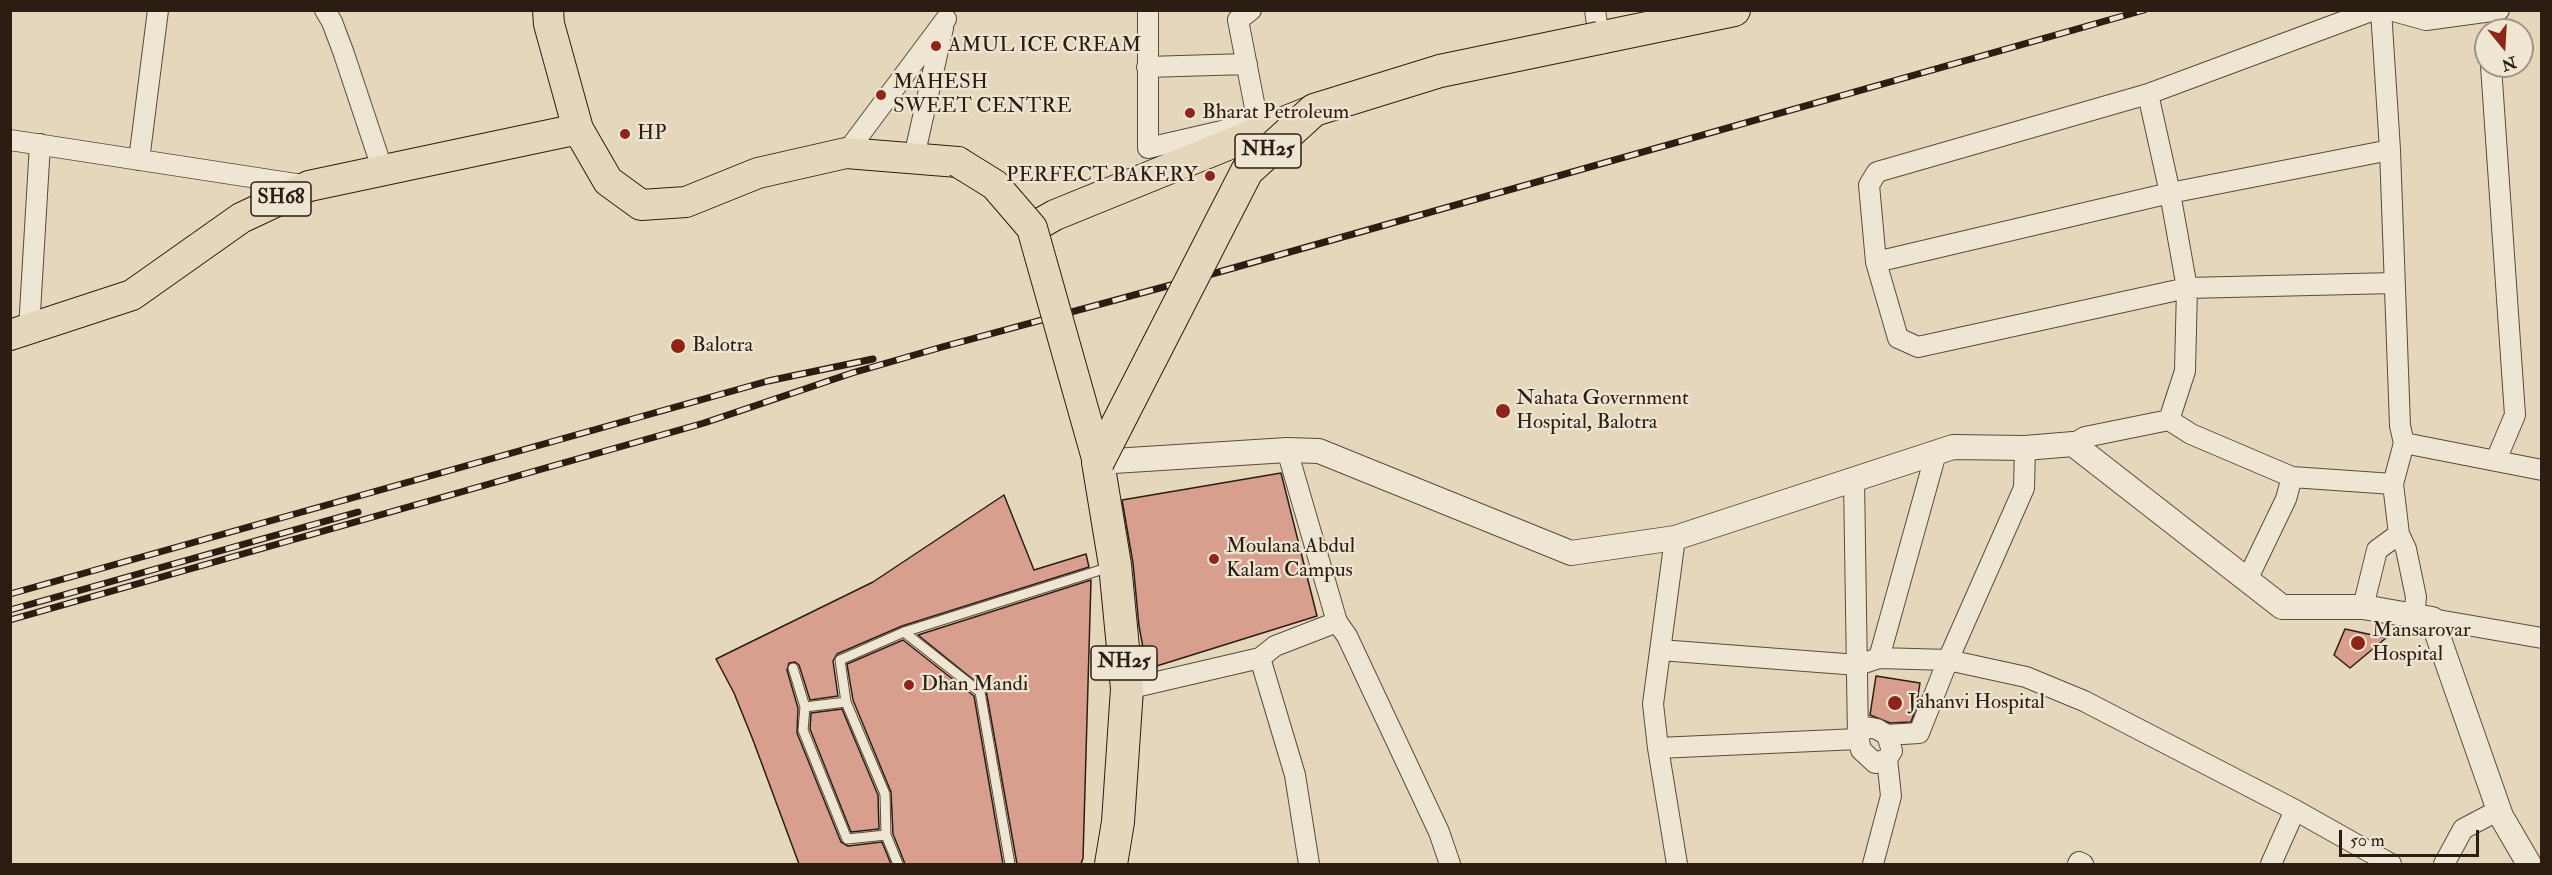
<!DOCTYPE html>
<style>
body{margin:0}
#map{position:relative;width:2552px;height:875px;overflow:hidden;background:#e5d7bc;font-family:"IM FELL Double Pica",serif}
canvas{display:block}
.frame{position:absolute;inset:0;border:12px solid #2c1d12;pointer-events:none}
.north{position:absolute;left:2474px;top:18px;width:60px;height:60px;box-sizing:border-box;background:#eee5d3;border:2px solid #a09586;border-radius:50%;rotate:162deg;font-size:16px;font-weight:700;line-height:24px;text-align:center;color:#2c1d12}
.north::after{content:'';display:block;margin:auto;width:21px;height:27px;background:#8f2418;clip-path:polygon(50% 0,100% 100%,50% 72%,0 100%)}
.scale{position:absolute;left:2339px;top:830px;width:140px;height:27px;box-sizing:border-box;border:3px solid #2c1d12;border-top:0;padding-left:8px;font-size:18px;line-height:21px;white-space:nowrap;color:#2c1d12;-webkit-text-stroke:4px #eee5d3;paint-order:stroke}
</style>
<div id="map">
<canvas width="2552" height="875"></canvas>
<div class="frame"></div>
<div class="north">N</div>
<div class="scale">50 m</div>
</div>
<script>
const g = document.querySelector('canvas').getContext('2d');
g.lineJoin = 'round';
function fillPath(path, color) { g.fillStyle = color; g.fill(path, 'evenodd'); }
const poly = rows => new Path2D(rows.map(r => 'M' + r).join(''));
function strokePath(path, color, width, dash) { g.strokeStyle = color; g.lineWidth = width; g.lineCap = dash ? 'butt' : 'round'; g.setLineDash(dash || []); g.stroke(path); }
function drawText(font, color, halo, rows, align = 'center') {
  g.font = font + ' "IM FELL Double Pica",serif'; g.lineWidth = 4.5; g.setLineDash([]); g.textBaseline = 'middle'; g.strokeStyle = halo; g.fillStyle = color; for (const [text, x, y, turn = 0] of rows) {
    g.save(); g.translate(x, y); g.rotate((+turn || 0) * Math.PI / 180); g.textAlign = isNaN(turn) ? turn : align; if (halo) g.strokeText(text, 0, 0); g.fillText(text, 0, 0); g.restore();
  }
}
const building = poly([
 [1281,473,1317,616,1147,669,1139,626,1133,563,1122,500,1281,473],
 [1004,495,1034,570,1086,554,1089,567,902,626,837,654,833,661,838,696,810,700,799,665,795,662,789,663,787,670,798,708,797,733,841,842,848,846,882,842,891,864,799,864,753,740,734,693,716,659,873,582,1004,495],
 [1091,580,1083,858,1081,864,1017,864,986,690,918,635,1091,580],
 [2345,629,2386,638,2350,668,2334,655,2345,629],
 [903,640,974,696,1003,864,905,864,893,834,891,792,853,700,847,664,903,640],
 [1876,676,1920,683,1916,708,1911,722,1890,723,1870,715,1876,676],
 [842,709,878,795,879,829,851,832,810,729,811,713,842,709]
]);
fillPath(building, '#d89f8f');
strokePath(building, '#2c1d12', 1.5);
const service = poly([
 [904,632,1110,567],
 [793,668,805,707],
 [846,702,805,707,803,730,847,839,886,835],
 [898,864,886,835,885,794,846,702,840,660,904,632,980,692,1010,864]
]);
const minor = poly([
 [325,10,332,22,343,51,383,171],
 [1148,10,1148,148,1222,131,1257,118,1238,20,1251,10],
 [1595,10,1599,38],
 [2374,10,2148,94,1877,172,1869,185,1876,262,1898,338,1918,347,2187,288,2394,283],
 [2381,10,2390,150,2400,426,2404,443,2393,484,2399,534,2406,549,2416,597,2414,616],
 [2390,10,2426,20,2499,10],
 [2491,66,2515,415,2496,460],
 [1147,67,1247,64],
 [2148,94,2170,193,2187,288,2185,371,2169,420],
 [10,140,309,186],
 [846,153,946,19],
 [914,157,943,28],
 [139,160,158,10],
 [1876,262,2170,193,2390,150],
 [29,329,40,144],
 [2404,443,2542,470],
 [2073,444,2085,437,2169,420,2191,434,2292,477,2393,484],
 [1287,450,1337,622,1347,636,1439,832,1450,864],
 [1675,538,1653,704,1658,748,1677,864],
 [2247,580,2286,499,2292,477],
 [2363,607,2377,550,2399,534],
 [2432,619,2542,638],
 [1660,650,1858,665,1879,658,1948,660,2026,677,2084,701,2295,810,2391,864],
 [1260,658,1295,775,1309,864],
 [1879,658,1936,453],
 [1127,689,1260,658,1275,646,1337,622],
 [1866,727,1877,729,1887,735,1892,751,1887,759,1875,763,1861,750,1858,737,1866,727],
 [1887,735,1919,733,1948,660,2024,488,2025,448],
 [1658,748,1858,739,1854,479],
 [1873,864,1891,796,1887,759],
 [2078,864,2079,862,2083,864],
 [2271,864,2295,810],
 [2444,864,2463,829,2499,810]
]);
const tertiary = poly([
 [1098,462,1287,450,1319,451,1571,553,1675,538,1953,447,2025,448,2073,444,2282,607,2363,607,2432,619,2501,816,2529,864]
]);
const primary = poly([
 [548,10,549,24,578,129,608,181,641,205,686,202,758,173,846,153,958,162],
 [1032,228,1055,215,1311,111],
 [10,335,132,295,241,218,309,186,578,129]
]);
const trunk = poly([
 [1599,38,1734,10],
 [1098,462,1115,565,1127,689,1118,822,1111,864]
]);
strokePath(service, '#5a4c3c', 11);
strokePath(minor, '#5a4c3c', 22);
strokePath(tertiary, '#5a4c3c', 26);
strokePath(primary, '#2c1d12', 32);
strokePath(trunk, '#2c1d12', 34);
strokePath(service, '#eee5d3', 9);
strokePath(minor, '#eee5d3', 20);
strokePath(tertiary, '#eee5d3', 24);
strokePath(primary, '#e5d7bc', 30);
strokePath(trunk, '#e5d7bc', 32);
const rail = poly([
 [10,594,768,381,873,359],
 [10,610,358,512],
 [10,620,704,423,852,373,942,347,1219,272,2144,10]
]);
strokePath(rail, '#2c1d12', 7);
strokePath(rail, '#eee5d3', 4.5, [14]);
const primaryBridge = poly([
 [958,162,995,185,1032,228,1098,462]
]);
const trunkBridge = poly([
 [1098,462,1247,171,1314,110,1440,71,1599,38]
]);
strokePath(primaryBridge, '#2c1d12', 32, []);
strokePath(trunkBridge, '#2c1d12', 34, []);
strokePath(primaryBridge, '#e5d7bc', 30);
strokePath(trunkBridge, '#e5d7bc', 32);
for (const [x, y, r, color] of [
 [936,46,6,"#8f2418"],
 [881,95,6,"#8f2418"],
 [1190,113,6,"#8f2418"],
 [625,134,6,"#8f2418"],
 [1210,176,6,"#8f2418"],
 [678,346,8,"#8f2418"],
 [1503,411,8,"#8f2418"],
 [1214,559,6,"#8f2418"],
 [2358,643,8,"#8f2418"],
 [909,685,6,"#8f2418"],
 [1895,703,8,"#8f2418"]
]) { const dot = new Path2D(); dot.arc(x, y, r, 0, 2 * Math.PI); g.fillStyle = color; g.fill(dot); strokePath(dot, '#eee5d3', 2); }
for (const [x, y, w] of [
 [1268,151,66],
 [281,199,60],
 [1124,663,66]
]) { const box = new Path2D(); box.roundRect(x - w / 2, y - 17, w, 34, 4.5); g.fillStyle = '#eee5d3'; g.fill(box); strokePath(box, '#2c1d12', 1.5); }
drawText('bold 20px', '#2c1d12', null, [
 ["NH25",1268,151],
 ["SH68",281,199],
 ["NH25",1124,663]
]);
drawText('21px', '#2c1d12', '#eee5d3', [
 ["AMUL ICE CREAM",948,46],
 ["MAHESH",893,83],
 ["SWEET CENTRE",893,107],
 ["Bharat Petroleum",1202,113],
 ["HP",637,134],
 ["PERFECT BAKERY",1198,176,"right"],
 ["Balotra",692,346],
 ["Nahata Government",1516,399],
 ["Hospital, Balotra",1516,423],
 ["Moulana Abdul",1226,547],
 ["Kalam Campus",1226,571],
 ["Mansarovar",2372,631],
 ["Hospital",2372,655],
 ["Dhan Mandi",921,685],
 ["Jahanvi Hospital",1908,703]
], 'left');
</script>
